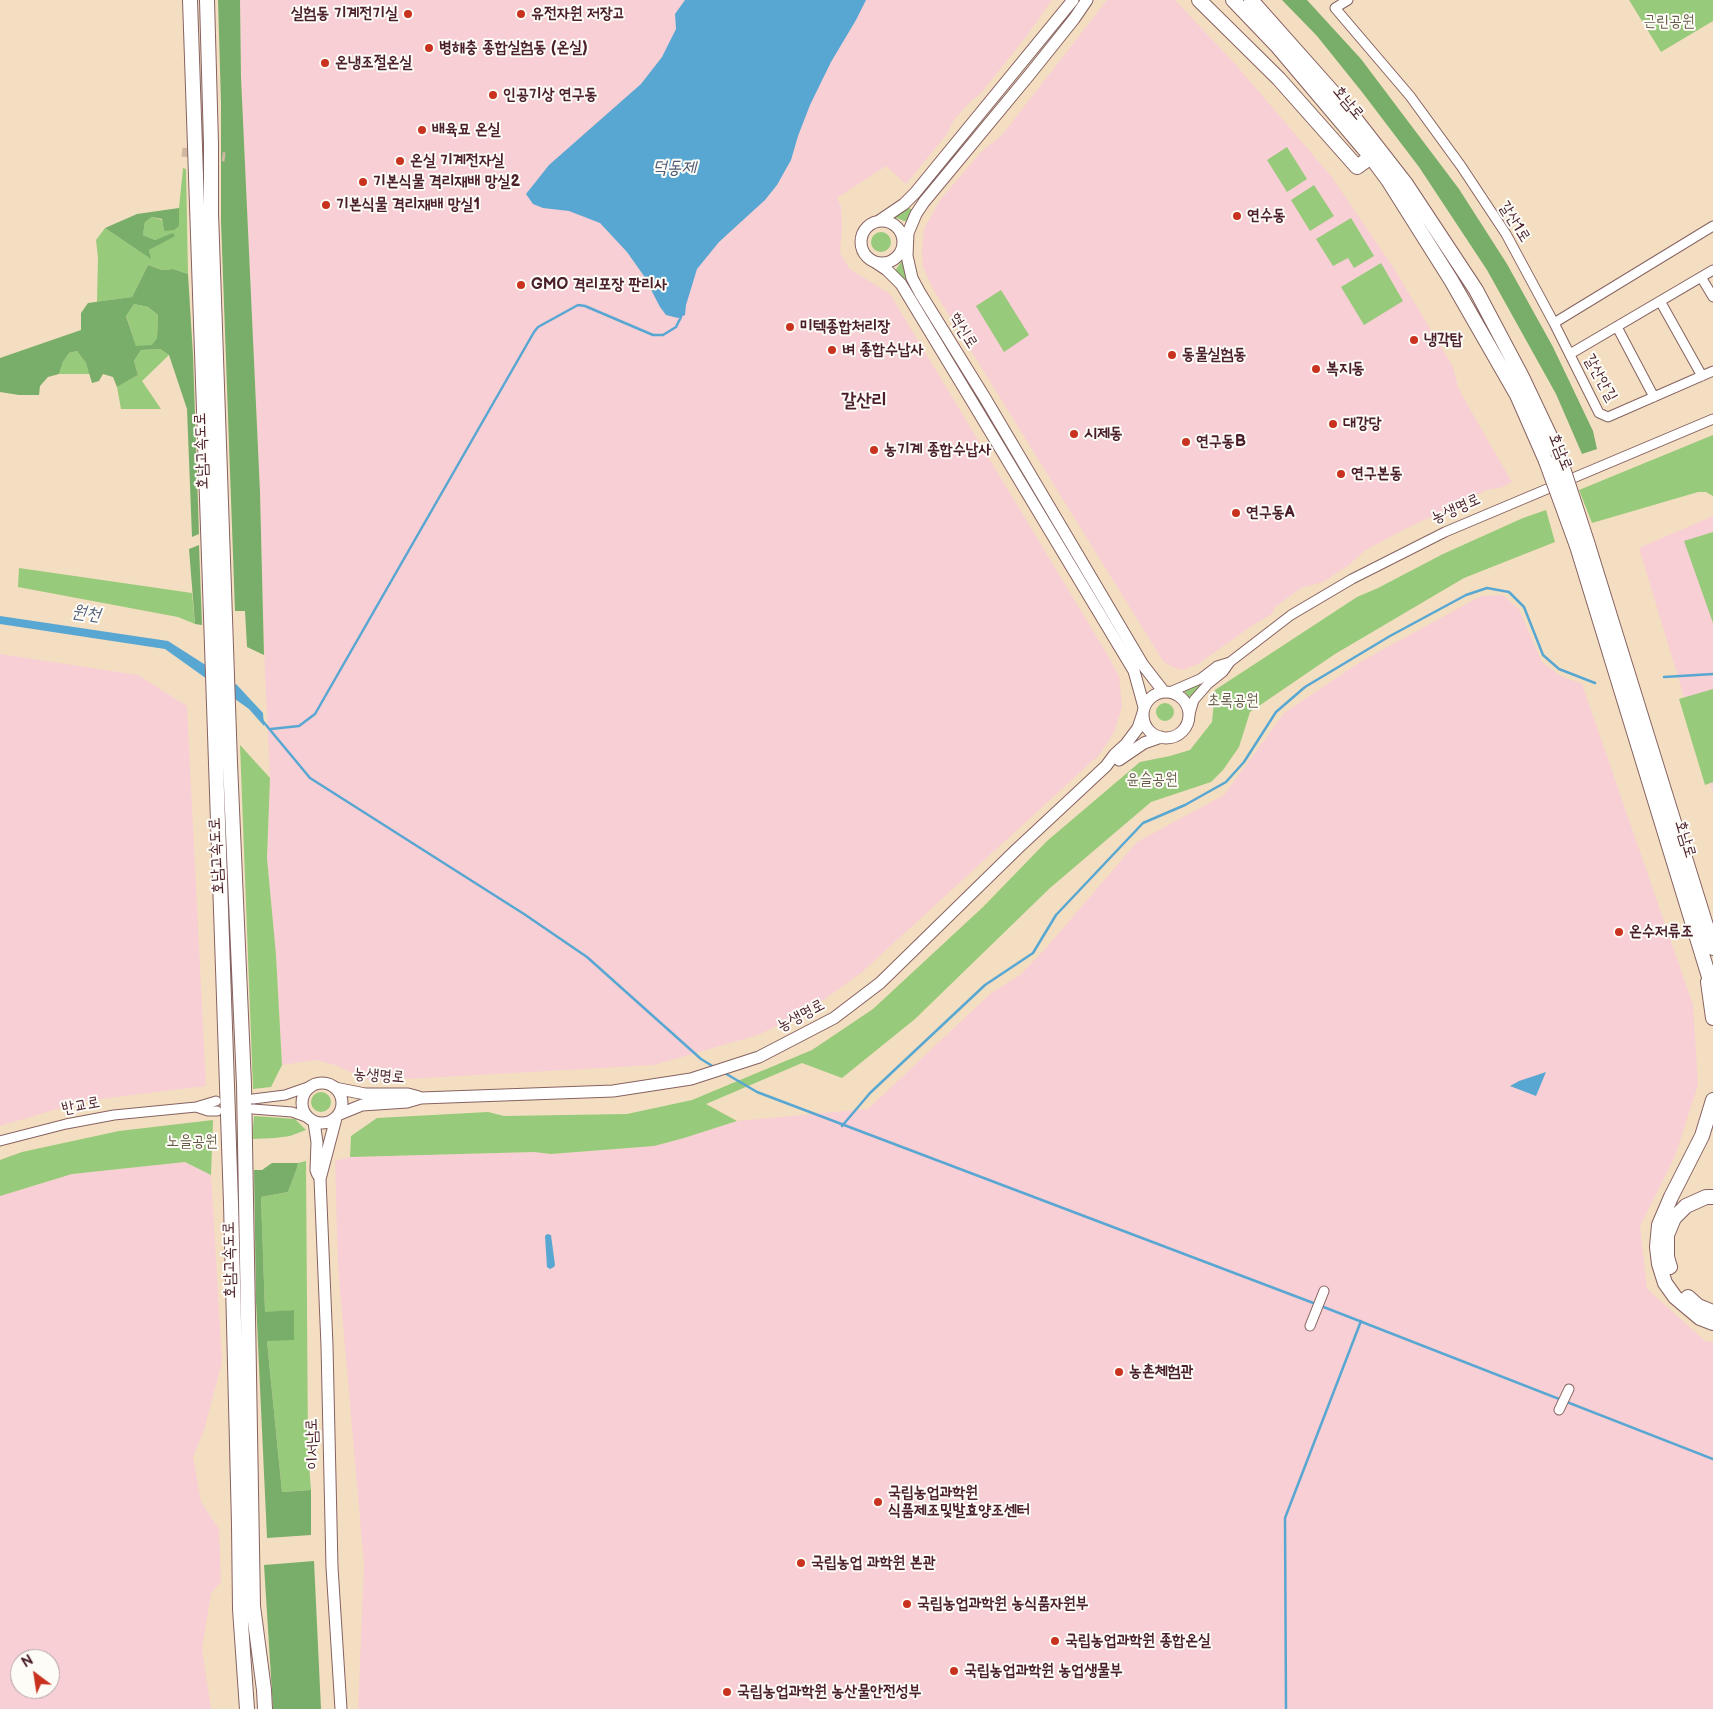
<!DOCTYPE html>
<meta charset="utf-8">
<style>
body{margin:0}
#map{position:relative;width:1713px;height:1709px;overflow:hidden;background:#f4dec1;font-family:"Balsamiq Sans",sans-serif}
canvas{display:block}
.north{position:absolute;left:10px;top:1649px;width:50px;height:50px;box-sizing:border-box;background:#fdfcf7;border:1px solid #b5a4a5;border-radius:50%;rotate:329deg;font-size:14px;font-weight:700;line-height:20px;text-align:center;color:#4a1f2b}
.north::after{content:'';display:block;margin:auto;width:18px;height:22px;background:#c8321e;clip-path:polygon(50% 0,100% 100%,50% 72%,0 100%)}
</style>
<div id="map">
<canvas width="1713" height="1709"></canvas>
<div class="north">N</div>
</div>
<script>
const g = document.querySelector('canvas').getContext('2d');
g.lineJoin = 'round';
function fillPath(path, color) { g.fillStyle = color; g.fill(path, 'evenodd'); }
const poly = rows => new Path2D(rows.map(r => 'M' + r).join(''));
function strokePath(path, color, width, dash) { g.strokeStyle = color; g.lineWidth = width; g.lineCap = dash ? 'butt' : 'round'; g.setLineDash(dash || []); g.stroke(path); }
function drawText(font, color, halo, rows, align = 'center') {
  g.font = font + ' "Balsamiq Sans","Poor Story",sans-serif'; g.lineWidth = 4; g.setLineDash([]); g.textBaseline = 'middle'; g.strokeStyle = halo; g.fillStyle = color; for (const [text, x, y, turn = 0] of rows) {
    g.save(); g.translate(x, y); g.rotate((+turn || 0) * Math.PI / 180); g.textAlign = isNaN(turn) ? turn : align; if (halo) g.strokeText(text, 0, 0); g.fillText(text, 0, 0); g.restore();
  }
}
fillPath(poly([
 [240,0,1052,0,1028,34,981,93,969,103,954,120,946,135,906,184,886,166,837,198,841,206,842,228,840,253,850,269,890,294,1107,654,1119,676,1122,706,1114,732,1100,754,861,973,808,1011,758,1035,654,1065,371,1081,335,1065,315,1060,282,1065,276,955,267,858,270,778,265,675,260,492,241,77],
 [1107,0,1175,0,1236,65,1331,176,1393,267,1453,367,1458,387,1467,404,1512,482,1503,487,1487,490,1403,530,1364,551,1349,565,1323,582,1301,588,1275,607,1272,614,1253,625,1198,664,1183,670,1172,667,1163,661,934,291,923,267,922,251,924,229,940,200,981,152,1002,135],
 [1713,516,1713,793,1639,548],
 [1503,595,1519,609,1542,662,1561,676,1582,684,1693,1005,1698,1085,1675,1156,1640,1226,1647,1289,1705,1341,1713,1342,1713,1709,358,1709,364,1565,338,1267,335,1161,350,1157,534,1152,551,1154,654,1146,684,1138,737,1121,868,1109,990,994,1020,975,1046,948,1137,842,1224,795,1284,713,1360,662,1481,596],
 [0,654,138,675,187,706,206,1086,84,1101,0,1126],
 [185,1162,211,1175,222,1362,204,1430,193,1457,201,1502,219,1529,221,1582,211,1593,202,1649,211,1709,0,1709,0,1196,72,1174],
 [20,1659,50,1659,50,1689,20,1689]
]), '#f7cfd4');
fillPath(poly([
 [1629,0,1713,0,1713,21,1661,52],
 [1287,147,1307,179,1287,192,1267,160],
 [183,168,186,169,188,274,173,269,162,270,148,265,132,297,97,302,98,258,96,240,105,228,150,258,149,250,174,235,173,234,155,240,143,235,145,222,152,217,162,220,164,231,179,226,179,208],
 [1314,185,1334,216,1310,231,1291,200],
 [907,206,912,210,907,221,904,221,894,217],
 [1351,218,1374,256,1354,268,1348,258,1333,266,1316,239],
 '871 242a10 10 0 1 1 20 0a10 10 0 1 1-20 0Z',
 [901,262,903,262,909,281,905,283,895,271],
 [1381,263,1403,301,1364,325,1341,287],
 [1001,290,1029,335,1004,352,976,306],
 [134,304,148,307,158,315,157,338,152,346,136,347,126,315],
 [160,349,169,355,142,381,161,409,121,409,117,387,138,375,134,361,141,350],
 [77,351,86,363,90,374,59,374,63,362,69,353],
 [1713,435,1713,496,1706,492,1698,492,1592,523,1579,490],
 [1546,510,1555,542,1464,578,1335,654,1250,712,1239,747,1223,770,1211,782,1151,802,1050,888,915,1019,842,1078,802,1063,706,1104,737,1121,684,1138,654,1146,551,1154,534,1152,350,1157,351,1136,377,1118,488,1112,504,1116,627,1114,692,1100,812,1050,873,1009,983,907,1047,841,1140,762,1170,756,1190,750,1212,722,1215,690,1357,597,1378,588,1443,554,1523,518],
 [1713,532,1713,623,1684,541],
 [19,568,192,593,195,624,178,617,18,587],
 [1207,678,1190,698,1184,691],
 [1713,689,1713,782,1705,785,1679,699],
 '1156 712a9 9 0 1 1 18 0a9 9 0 1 1-18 0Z',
 [240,745,270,778,267,858,276,955,282,1065,271,1087,253,1089],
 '311 1102a10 10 0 1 1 20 0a10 10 0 1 1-20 0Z',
 [254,1116,295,1119,306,1130,290,1136,275,1138,252,1139],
 [213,1120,211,1175,185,1162,72,1174,0,1196,0,1160,22,1152,119,1131],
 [306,1161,308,1452,311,1490,282,1492,267,1341,294,1310,265,1313,261,1197,288,1192,297,1168,298,1163]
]), '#97ca7a');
fillPath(poly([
 [218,0,240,0,241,77,260,492,264,655,247,647,245,611,235,611,221,221,221,103],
 [1282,0,1307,0,1361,59,1459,189,1507,264,1553,347,1593,431,1597,449,1582,454,1556,394,1487,270,1419,167,1362,92,1317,36],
 [179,208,179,226,174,230,164,231,162,219,152,217,145,222,143,235,155,240,173,233,175,236,149,250,151,259,105,228,137,214],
 [148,265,162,270,173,269,188,274,193,355,199,534,192,537,187,409,169,355,160,349,141,350,134,361,138,375,117,387,113,377,103,374,99,381,92,383,86,363,77,351,69,353,63,362,59,374,48,377,40,386,39,395,19,395,0,392,0,358,81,330,81,313,88,303,132,297],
 [134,304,148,307,158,315,157,338,152,345,136,346,126,316],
 [199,545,202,625,195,624,189,549],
 [272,1163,298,1163,297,1168,288,1192,261,1197,265,1312,294,1310,294,1340,267,1341,282,1492,311,1490,311,1535,267,1538,256,1301,254,1170,262,1170],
 [314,1561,321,1709,273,1709,264,1565]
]), '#79ae6a');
fillPath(poly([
 [685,0,866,0,856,20,831,62,810,105,798,136,791,160,777,185,765,200,719,242,697,269,686,305,685,315,678,318,666,315,660,307,644,276,627,252,600,223,569,211,543,208,533,204,526,194,549,165,641,84,662,57,676,29,675,14],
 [0,616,168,641,237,685,263,713,264,726,249,709,165,649,0,624],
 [1546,1072,1536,1096,1510,1086,1519,1081],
 [547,1234,551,1235,555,1265,554,1267,550,1269,547,1267,545,1236]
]), '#58a7d2');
strokePath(poly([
 [1664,677,1713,674],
 [261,719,310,778,524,914,587,957,701,1059,714,1067],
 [271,729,299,726,315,714,534,332,538,327,578,305,585,306,653,335,663,335,676,327,681,317],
 [723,1072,757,1092,1316,1304],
 [842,1126,870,1093,985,985,1033,953,1056,915,1143,823,1185,805,1226,782,1244,762,1276,712,1305,687,1390,636,1466,595,1487,588,1509,592,1524,607,1543,655,1559,669,1595,683],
 [1321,1306,1713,1459],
 [1286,1709,1285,1518,1361,1321]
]), '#58a7d2', 2.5);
strokePath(poly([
 [182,152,225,157]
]), '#d2b8a3', 9, [9, 4.5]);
const minor = poly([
 [1348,0,1335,8,1410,96,1461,166,1506,234,1554,323,1599,413,1608,417,1713,371],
 [1701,277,1713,297],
 [1660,301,1702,376],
 [1554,323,1713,226],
 [1617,327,1654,397],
 [1570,354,1713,270],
 [1170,692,1200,679,1217,666,1230,662],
 [1189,717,1194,700,1208,684,1223,672,1230,662,1291,615,1352,579,1445,532,1713,419],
 [253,1099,285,1095,311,1086],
 [196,1107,208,1111,217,1111],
 [253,1109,292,1112,306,1117],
 [0,1141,66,1124,114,1115,196,1107,216,1101],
 [1310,1326,1324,1291],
 [1559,1410,1569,1389]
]);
const major = poly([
 [1087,0,1074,19,1030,74,924,202,916,214,908,233,907,256,912,278,920,293,985,398,1143,665,1164,692],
 '861 242a21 21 0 1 1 42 0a21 21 0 1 1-42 0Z',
 [879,221,904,204,915,193,1073,0],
 [875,262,887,270,901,284,976,408,1134,671,1144,707],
 '1143 715a23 23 0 1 1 46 0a23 23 0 1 1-46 0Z',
 [1119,760,1144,743,1161,737],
 '302 1103a20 20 0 1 1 40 0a20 20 0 1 1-40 0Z',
 [335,1088,365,1094,408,1094,419,1097],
 [340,1114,362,1105,407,1102,421,1098,613,1091,691,1079,759,1057,834,1018,880,983,1017,849,1106,766,1115,754,1126,744,1138,728,1143,713],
 [336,1118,320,1179,327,1346,332,1567,341,1709],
 [314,1122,317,1142,316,1170,318,1175]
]);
const highway = poly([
 [190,0,231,1203,239,1524,240,1609,247,1709],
 [207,0,211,144,211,213,230,763,244,1085,253,1606,264,1690,265,1709],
 [1199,0,1279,79,1357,167,1371,157],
 [1233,0,1278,47,1371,157,1388,180,1451,280,1517,395,1546,461],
 [1251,0,1346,107,1406,184,1476,290,1522,377,1558,453],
 [1588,545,1713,948],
 [1577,546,1713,990],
 [1708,982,1713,1018],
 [1713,1100,1702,1136,1671,1197,1659,1225,1657,1247,1659,1264,1665,1283,1675,1297,1700,1318,1713,1323],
 [1670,1267,1667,1257,1667,1235,1674,1218,1686,1206,1706,1197,1713,1197],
 [1688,1297,1698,1306,1713,1312]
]);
strokePath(minor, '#866260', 11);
strokePath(major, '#866260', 13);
strokePath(highway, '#866260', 16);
strokePath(minor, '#fff', 9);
strokePath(major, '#fff', 11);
strokePath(highway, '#fff', 14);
const highwayBridge = poly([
 [1558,453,1588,545],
 [1546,461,1577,546]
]);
strokePath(highwayBridge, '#866260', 16, []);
strokePath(highwayBridge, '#fff', 14);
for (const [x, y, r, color] of [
 [408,14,5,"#c8321e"],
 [521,14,5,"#c8321e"],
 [429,48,5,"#c8321e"],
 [325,63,5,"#c8321e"],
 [493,95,5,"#c8321e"],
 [422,130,5,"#c8321e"],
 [400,161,5,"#c8321e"],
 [363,182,5,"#c8321e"],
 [326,205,5,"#c8321e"],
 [1237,216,5,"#c8321e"],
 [521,285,5,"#c8321e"],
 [790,327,5,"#c8321e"],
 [1414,340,5,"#c8321e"],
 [832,350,5,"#c8321e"],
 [1172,355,5,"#c8321e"],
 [1316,369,5,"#c8321e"],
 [1333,424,5,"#c8321e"],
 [1074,434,5,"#c8321e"],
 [1186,442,5,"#c8321e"],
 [874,450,5,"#c8321e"],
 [1341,474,5,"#c8321e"],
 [1236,513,5,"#c8321e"],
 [1619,932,5,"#c8321e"],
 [1119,1372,5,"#c8321e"],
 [878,1502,5,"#c8321e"],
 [801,1563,5,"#c8321e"],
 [907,1604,5,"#c8321e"],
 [1055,1641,5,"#c8321e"],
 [954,1671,5,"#c8321e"],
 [727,1692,5,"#c8321e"]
]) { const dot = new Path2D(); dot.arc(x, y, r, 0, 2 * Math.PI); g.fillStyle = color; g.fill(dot); strokePath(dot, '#fdfcf7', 2); }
drawText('bold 16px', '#4a1f2b', '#fdfcf7', [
 ["실험동 기계전기실",398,14,"right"],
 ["유전자원 저장고",531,14],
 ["병해충 종합실험동 (온실)",439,48],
 ["온냉조절온실",335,63],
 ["인공기상 연구동",503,95],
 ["배육묘 온실",432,130],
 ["온실 기계전자실",410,161],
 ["기본식물 격리재배 망실2",373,182],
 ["기본식물 격리재배 망실1",336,205],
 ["연수동",1247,216],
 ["GMO 격리포장 판리사",531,285],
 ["미텍종합처리장",800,327],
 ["냉각탑",1424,340],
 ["벼 종합수납사",842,350],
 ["동물실험동",1182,355],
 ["복지동",1326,369],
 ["대강당",1343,424],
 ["시제동",1084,434],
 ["연구동B",1196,442],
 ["농기계 종합수납사",884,450],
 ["연구본동",1351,474],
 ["연구동A",1246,513],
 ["온수저류조",1629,932],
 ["농촌체험관",1129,1372],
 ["국립농업과학원",888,1493],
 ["식품제조및발효양조센터",888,1511],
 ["국립농업 과학원 본관",811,1563],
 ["국립농업과학원 농식품자원부",917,1604],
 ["국립농업과학원 종합온실",1065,1641],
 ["국립농업과학원 농업생물부",964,1671],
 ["국립농업과학원 농산물안전성부",737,1692]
], 'left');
drawText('16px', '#655b47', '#fdfcf7', [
 ["근린공원",1669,22],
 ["초록공원",1233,701],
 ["윤슬공원",1152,780],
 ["노을공원",192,1142]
]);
drawText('16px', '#4a1f2b', '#fdfcf7', [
 ["호남로",1348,103,50],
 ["갈산1로",1514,222,58],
 ["혁신로",963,331,58],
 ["갈산안길",1600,378,61],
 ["호남고속도로",202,451,-92],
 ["호남로",1560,452,68],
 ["농생명로",1456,509,-24],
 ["호남로",1685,839,73],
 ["호남고속도로",217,856,-93],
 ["농생명로",801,1016,-28],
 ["농생명로",379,1076,4],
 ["반교로",81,1106,-11],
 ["호남고속도로",230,1260,-91],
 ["이서남로",313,1444,-92]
]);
drawText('italic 18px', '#505c76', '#fdfcf7', [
 ["덕동제",674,168],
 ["원천",86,614,8]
]);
drawText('bold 19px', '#4a1f2b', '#fdfcf7', [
 ["갈산리",864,401]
]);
</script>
